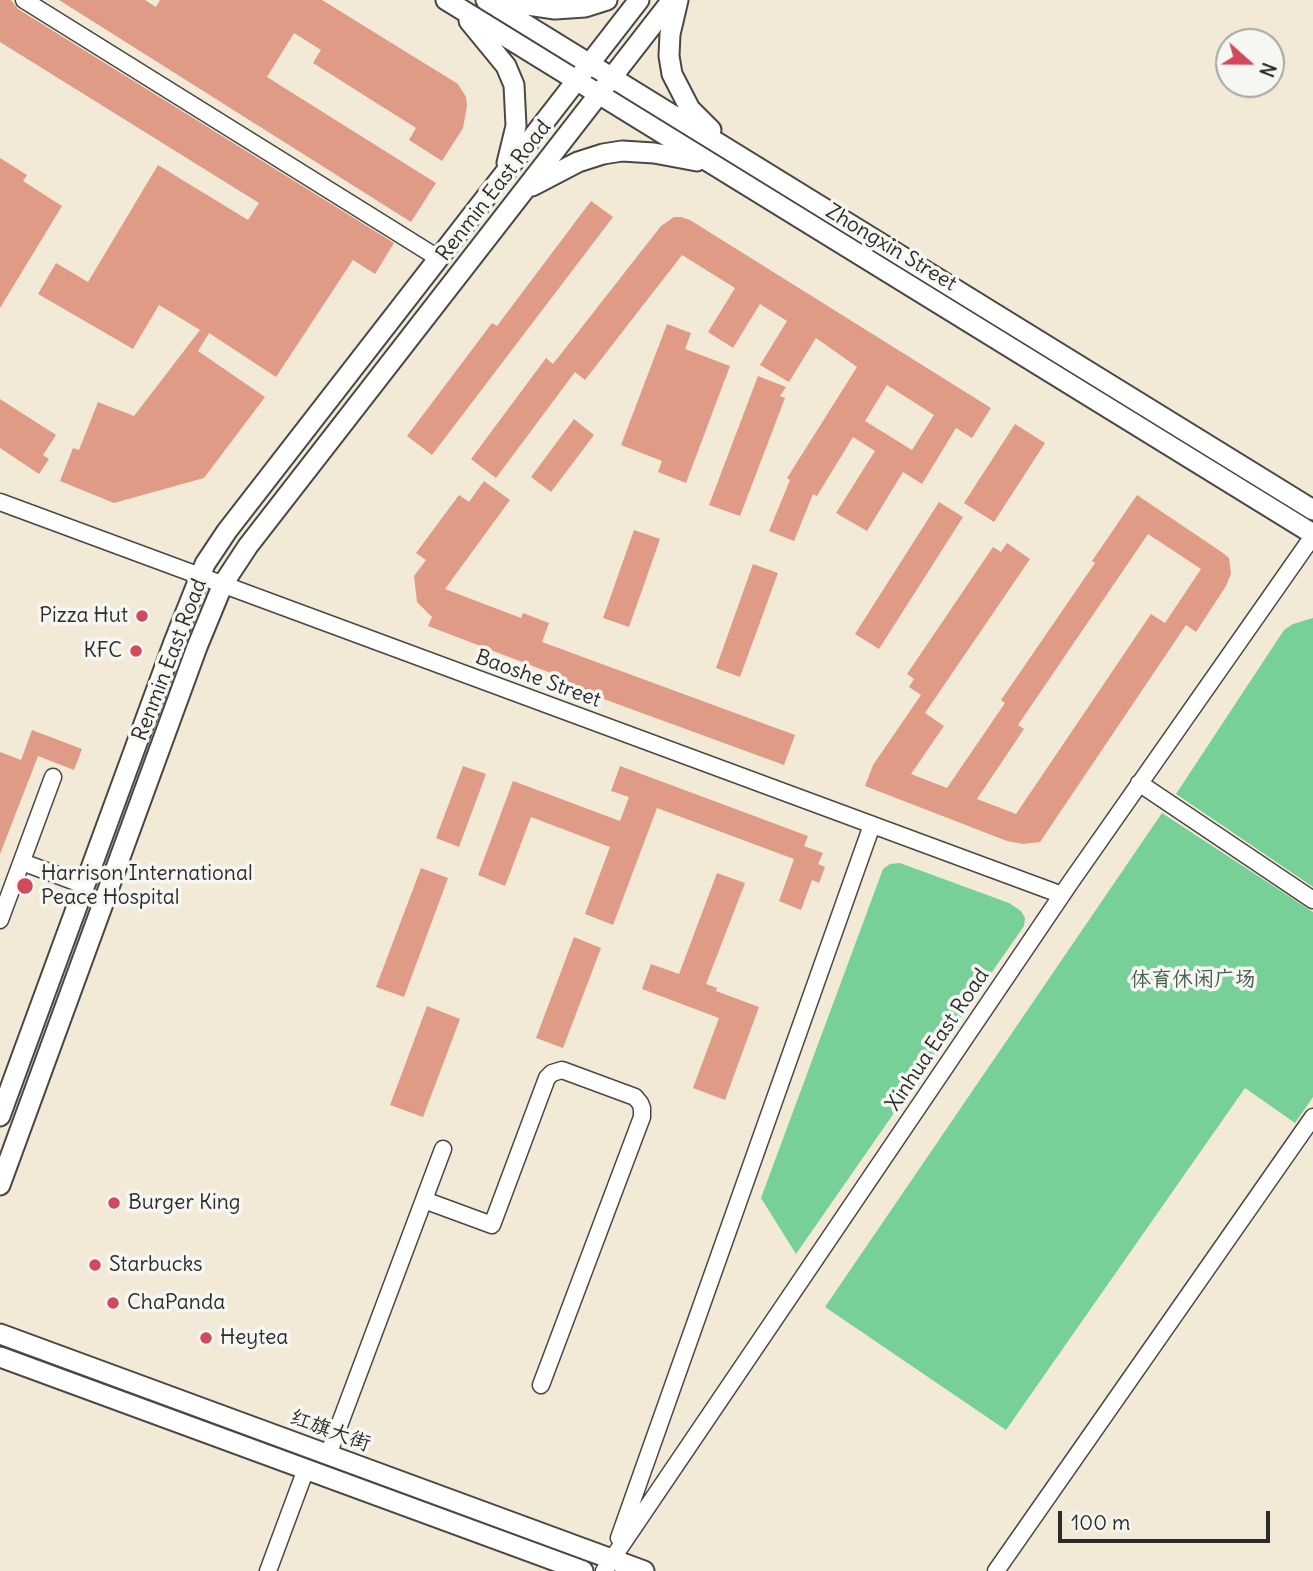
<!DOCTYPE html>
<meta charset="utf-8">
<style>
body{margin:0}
#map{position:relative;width:1313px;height:1571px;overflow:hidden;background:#f2ead7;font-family:Delius,sans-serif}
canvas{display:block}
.north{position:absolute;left:1215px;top:28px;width:70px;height:70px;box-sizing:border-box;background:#f6f6f2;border:2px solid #a5a5a2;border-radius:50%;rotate:111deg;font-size:19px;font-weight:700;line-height:28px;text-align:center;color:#2b2b2b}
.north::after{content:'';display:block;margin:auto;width:24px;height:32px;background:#d1495b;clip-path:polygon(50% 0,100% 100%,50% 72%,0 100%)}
.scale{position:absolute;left:1058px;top:1511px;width:212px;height:32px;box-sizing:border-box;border:4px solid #2b2b2b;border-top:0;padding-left:9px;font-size:21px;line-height:24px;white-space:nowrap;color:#2b2b2b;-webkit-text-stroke:5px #f6f6f2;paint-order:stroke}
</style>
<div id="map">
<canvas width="1313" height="1571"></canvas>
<div class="north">N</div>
<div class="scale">100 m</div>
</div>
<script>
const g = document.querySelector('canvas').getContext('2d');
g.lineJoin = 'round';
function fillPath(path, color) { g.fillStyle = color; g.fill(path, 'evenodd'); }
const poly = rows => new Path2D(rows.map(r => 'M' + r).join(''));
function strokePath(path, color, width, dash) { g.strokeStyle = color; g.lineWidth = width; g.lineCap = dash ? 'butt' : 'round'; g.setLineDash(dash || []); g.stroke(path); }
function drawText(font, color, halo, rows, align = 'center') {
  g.font = font + ' Delius,"LXGW WenKai TC",sans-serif'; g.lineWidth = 7; g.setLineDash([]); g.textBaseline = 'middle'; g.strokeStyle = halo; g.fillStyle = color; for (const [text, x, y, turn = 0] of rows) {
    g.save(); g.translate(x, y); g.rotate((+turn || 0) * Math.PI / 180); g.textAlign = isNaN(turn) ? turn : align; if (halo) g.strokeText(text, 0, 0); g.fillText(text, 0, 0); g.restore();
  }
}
fillPath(poly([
 [1313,618,1313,887,1176,794,1284,630,1293,624],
 [1162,813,1313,912,1313,1097,1295,1123,1245,1088,1006,1430,825,1307],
 [900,863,1009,903,1021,911,1025,918,1024,926,796,1254,761,1198,883,869,890,864]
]), '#77d097');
fillPath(poly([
 [0,0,11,0,18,9,394,243,375,274,353,260,276,377,209,333,198,351,265,397,204,478,114,503,60,481,73,448,79,450,98,402,134,416,200,330,159,305,133,349,38,294,56,263,88,282,158,165,248,220,259,203,0,42],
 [59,0,145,0,156,7,160,0,322,0,458,84,466,97,467,106,463,128,442,161,409,140,416,128,313,63,321,50,294,33,267,77,436,183,411,222],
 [0,158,27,175,23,181,62,206,0,308],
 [591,201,613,217,432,455,407,436,492,323,497,326],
 [674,217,681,217,690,220,991,408,972,438,956,428,922,484,903,472,867,531,836,513,875,451,853,437,817,496,813,494,794,541,769,531,790,480,787,478,857,367,816,338,789,382,760,365,787,321,760,304,733,348,708,332,735,288,682,255,585,380,575,372,496,478,471,459,546,358,553,364,661,226],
 [887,385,934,415,912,450,865,421],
 [667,324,691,333,685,349,730,366,686,483,658,472,662,461,621,445],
 [758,376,786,387,780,396,785,398,740,516,709,505],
 [0,399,56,435,43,455,49,459,39,474,0,448],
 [574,419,594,435,551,492,531,477],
 [1015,424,1045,443,994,522,964,503],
 [484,481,510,500,445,589,521,618,523,613,549,623,542,642,795,735,784,765,549,679,551,673,428,626,432,617,417,602,414,576,426,560,416,553,459,495,469,502],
 [1137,495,1223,553,1229,558,1231,574,1226,586,1196,632,1186,625,1040,842,1023,844,1007,841,865,786,873,765,921,695,909,687,914,679,907,674,993,547,1001,552,1007,543,1030,559,925,713,944,726,911,774,947,788,1005,703,1001,700,1095,563,1092,561],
 [1148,534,1201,569,1165,623,1151,614,1016,814,977,799,1024,729,1018,725],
 [939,502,963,517,879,649,855,634],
 [634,530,660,539,629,627,603,618],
 [753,564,778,573,740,677,716,668],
 [32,730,82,749,74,770,38,756,0,854,0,752,21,760],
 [463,766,486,774,459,847,436,838],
 [620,766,808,836,804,846,823,853,818,864,825,867,819,883,812,880,801,910,779,901,794,859,657,808,613,925,585,914,610,847,531,817,505,886,478,875,513,781,620,821,629,797,611,791],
 [421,868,448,878,404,997,376,987],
 [717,873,745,883,706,984,717,988,716,991,759,1007,725,1100,693,1088,719,1018,642,989,651,964,679,974],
 [574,937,601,948,563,1048,536,1038],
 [427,1006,460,1019,423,1117,390,1105]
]), '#df9b86');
const minor = poly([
 [24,0,438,258],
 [0,502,1062,895],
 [1139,783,1313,900],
 [22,862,84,885],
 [0,920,53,777],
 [424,1200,492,1225,547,1078,552,1073,562,1070,635,1097,640,1103,642,1108,642,1117,541,1385],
 [328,1455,443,1149],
 [619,1538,872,825],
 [268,1571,306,1469],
 [604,1571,1070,883,1313,536],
 [996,1571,1313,1117]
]);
const major = poly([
 [446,0,1313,534],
 [486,0,1313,510],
 [494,0,555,9,585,7,607,0],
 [678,0,670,34,669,56,672,74,690,109,711,130],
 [469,21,506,66,514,85,516,126,507,163],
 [532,186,578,162,603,154,622,151,654,153,697,161],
 [0,1116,174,642,205,564,227,531,639,0],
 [0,1185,197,647,223,584,248,546,672,0],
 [0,1334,644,1571],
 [0,1357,583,1571]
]);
strokePath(minor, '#494845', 19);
strokePath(major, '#494845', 23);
strokePath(minor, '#fff', 16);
strokePath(major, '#fff', 19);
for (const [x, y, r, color] of [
 [142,616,7,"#d1495b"],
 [136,651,7,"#d1495b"],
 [25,886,9,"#d1495b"],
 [114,1203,7,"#d1495b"],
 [95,1265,7,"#d1495b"],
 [113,1303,7,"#d1495b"],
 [206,1338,7,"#d1495b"]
]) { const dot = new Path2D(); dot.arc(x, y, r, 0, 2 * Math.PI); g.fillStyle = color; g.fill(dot); strokePath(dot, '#f6f6f2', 2.5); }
drawText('21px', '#2b2b2b', '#f6f6f2', [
 ["Renmin East Road",494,191,-52],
 ["Zhongxin Street",891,248,31],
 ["Renmin East Road",170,660,-69],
 ["Baoshe Street",538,679,20],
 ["Xinhua East Road",938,1040,-56],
 ["红旗大街",330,1431,20]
]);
drawText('21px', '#2b2b2b', '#f6f6f2', [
 ["Pizza Hut",128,616,"right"],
 ["KFC",122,651,"right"],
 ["Harrison International",41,874],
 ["Peace Hospital",41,898],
 ["Burger King",128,1203],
 ["Starbucks",109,1265],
 ["ChaPanda",127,1303],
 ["Heytea",220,1338]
], 'left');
drawText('21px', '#425d4b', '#f6f6f2', [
 ["体育休闲广场",1193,980]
]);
</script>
